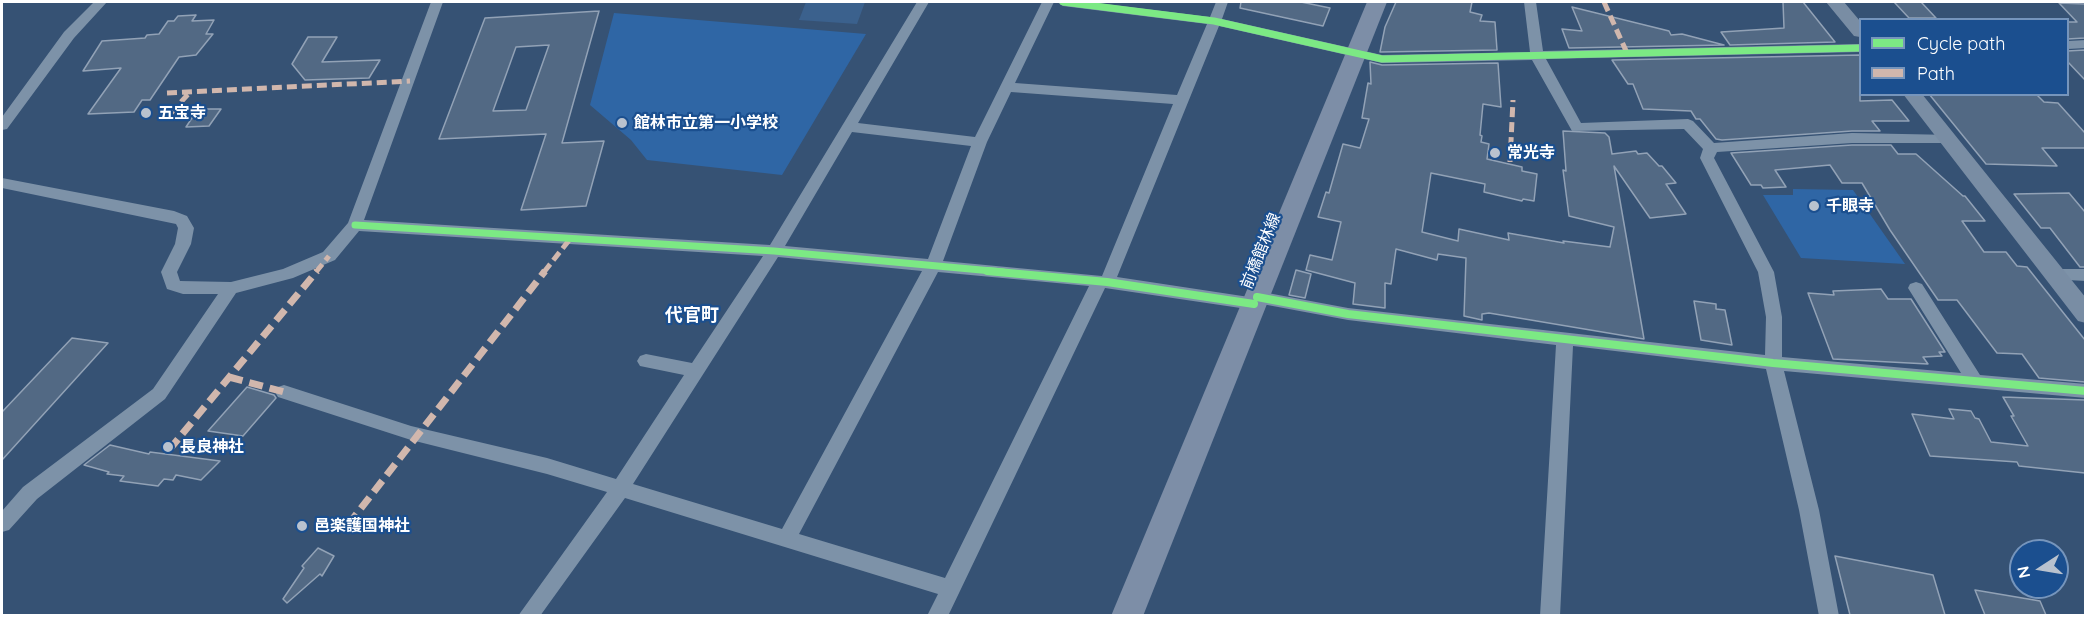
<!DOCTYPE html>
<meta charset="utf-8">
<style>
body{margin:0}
#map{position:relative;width:2087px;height:617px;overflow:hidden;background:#365274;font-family:Quicksand,sans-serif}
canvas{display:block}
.frame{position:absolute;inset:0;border:3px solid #fff;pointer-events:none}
.legend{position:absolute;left:1859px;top:18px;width:210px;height:78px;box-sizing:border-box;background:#1b4f8f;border:2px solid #7695bc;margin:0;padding:8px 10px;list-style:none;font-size:18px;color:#fff}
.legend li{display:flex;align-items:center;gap:12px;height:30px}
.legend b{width:30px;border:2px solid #7695bc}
.north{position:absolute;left:2009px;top:539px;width:60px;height:60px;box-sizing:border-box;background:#1b4f8f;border:2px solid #7695bc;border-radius:50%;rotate:258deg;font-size:16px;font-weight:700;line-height:24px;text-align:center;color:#fff}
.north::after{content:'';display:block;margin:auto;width:21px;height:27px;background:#b9c2ce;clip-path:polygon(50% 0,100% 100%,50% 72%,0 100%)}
</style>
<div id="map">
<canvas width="2087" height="617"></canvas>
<div class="frame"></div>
<ul class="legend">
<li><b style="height:8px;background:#7ce984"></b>Cycle path</li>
<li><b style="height:8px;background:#d1b7ad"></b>Path</li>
</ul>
<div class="north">N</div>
</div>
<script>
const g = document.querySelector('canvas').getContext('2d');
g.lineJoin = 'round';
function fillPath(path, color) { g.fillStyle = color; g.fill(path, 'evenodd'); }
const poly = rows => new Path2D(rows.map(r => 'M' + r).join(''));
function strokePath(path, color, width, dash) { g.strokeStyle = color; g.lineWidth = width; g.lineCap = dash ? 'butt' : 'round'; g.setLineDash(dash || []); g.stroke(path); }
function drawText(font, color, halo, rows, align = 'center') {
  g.font = font + ' Quicksand,"Noto Sans JP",sans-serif'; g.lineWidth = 4.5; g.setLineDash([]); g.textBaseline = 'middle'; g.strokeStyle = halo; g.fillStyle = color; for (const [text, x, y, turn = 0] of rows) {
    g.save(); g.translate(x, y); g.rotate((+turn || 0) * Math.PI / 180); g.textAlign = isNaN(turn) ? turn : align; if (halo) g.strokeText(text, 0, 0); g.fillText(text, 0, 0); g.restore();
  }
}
fillPath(poly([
 [614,13,866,34,782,175,647,160,631,140,590,105],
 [1793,189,1853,190,1905,264,1801,258,1763,195,1793,195]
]), '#2f66a5');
fillPath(poly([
 [806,2,865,2,857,24,799,20]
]), '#3b618d');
const building = poly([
 [1241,2,1301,2,1330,8,1323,26,1240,8,1241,2],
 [1396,2,1472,2,1470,12,1482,15,1480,21,1495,22,1497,50,1380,52,1385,27,1396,2],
 [1783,2,1803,2,1835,42,1730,45,1721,32,1784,28,1783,2],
 [1894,2,1921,2,1936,18,1909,18,1894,2],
 [2059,3,2085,4,2085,38,2067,39,2067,22,2077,22,2059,3],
 [1572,7,1669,31,1671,35,1682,34,1724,45,1569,48,1562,29,1582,31,1572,7],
 [599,11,562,143,604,141,586,206,521,210,546,134,439,139,485,18,599,11],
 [549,45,526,110,493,111,516,47,549,45],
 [196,15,192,21,214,20,206,34,213,34,196,55,179,57,150,100,142,100,134,112,88,114,121,68,83,71,102,41,145,38,147,35,159,34,168,21,174,21,178,16,196,15],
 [308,37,337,37,322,62,380,60,369,78,305,80,292,64,308,37],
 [2085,50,2085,80,2067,61,2067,51,2085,50],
 [1860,55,1860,101,1892,100,1909,121,1872,121,1880,131,1852,131,1722,140,1716,139,1700,119,1696,119,1691,111,1643,109,1633,84,1628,84,1612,60,1860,55],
 [1370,62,1382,65,1498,63,1501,107,1483,104,1480,135,1482,136,1481,142,1489,144,1487,159,1522,167,1522,171,1537,174,1534,201,1523,199,1522,201,1484,192,1485,184,1431,173,1422,232,1458,241,1459,229,1509,240,1508,233,1564,243,1563,241,1610,247,1614,227,1569,216,1563,170,1566,171,1563,131,1605,133,1609,137,1612,154,1636,151,1638,154,1647,153,1659,166,1662,166,1676,183,1666,184,1686,214,1650,218,1614,166,1644,339,1489,313,1482,314,1482,320,1464,316,1466,258,1438,254,1437,260,1396,249,1391,284,1385,283,1385,308,1353,304,1355,283,1306,270,1310,255,1332,260,1341,222,1318,217,1326,192,1329,193,1343,144,1360,148,1369,119,1362,118,1368,83,1371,84,1370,62],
 [1929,94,2036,94,2044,102,2058,103,2085,133,2085,148,2042,148,2057,166,1986,164,1929,94],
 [198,109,221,109,209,126,186,127,198,109],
 [1852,145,1891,145,1898,154,1916,154,1963,196,1965,196,1985,221,1962,221,1984,252,2006,252,2017,266,2027,267,2085,340,2085,382,2039,378,2022,354,1997,353,1957,300,1938,300,1890,230,1862,183,1842,183,1830,165,1775,170,1786,187,1763,188,1761,185,1751,185,1731,153,1852,145],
 [2069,193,2085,212,2085,267,2080,267,2050,228,2041,228,2014,194,2069,193],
 [1296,270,1311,274,1305,298,1289,295,1296,270],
 [1881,289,1888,299,1911,299,1945,352,1939,352,1942,356,1923,357,1928,364,1833,359,1808,293,1834,295,1833,291,1881,289],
 [1694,301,1716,304,1716,309,1725,310,1732,345,1701,340,1694,301],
 [72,338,108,343,2,460,2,412,72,338],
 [247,387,274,395,276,398,243,436,208,431,247,387],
 [2003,397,2085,400,2085,473,2019,466,2017,462,1930,456,1912,414,1954,419,1949,409,1971,411,1975,418,1979,419,1991,442,2028,446,2011,416,2014,416,2003,397],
 [110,445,149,454,150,452,220,461,201,480,176,475,173,480,164,479,158,486,120,481,124,476,107,474,109,472,84,465,110,445],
 [318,548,334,556,322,576,320,574,287,603,283,599,304,568,302,566,318,548],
 [1835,556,1933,575,1945,615,1850,615,1835,556],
 [1975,590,2040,601,2046,615,1985,615,1975,590]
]);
fillPath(building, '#526984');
strokePath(building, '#92a2b6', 1.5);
fillPath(poly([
 [94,2,107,2,74,38,7,129,2,130,2,117,64,32,94,2],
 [431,2,443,2,364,220,770,245,917,2,929,2,858,123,975,137,1042,2,1054,2,1015,83,1177,95,1207,24,1063,6,1057,2,1089,2,1210,17,1216,2,1228,2,1222,19,1382,55,1530,52,1524,2,1536,2,1543,51,1860,44,1860,52,1546,59,1581,123,1688,119,1693,121,1714,143,1852,133,1953,135,1955,138,1948,143,1852,143,1717,152,1714,158,1774,272,1782,317,1782,357,1961,373,1908,288,1910,284,1916,282,1922,284,1980,375,2086,384,2086,398,1784,371,1819,510,1839,616,1819,616,1799,510,1766,369,1573,346,1560,616,1540,616,1556,345,1348,320,1262,304,1260,308,1254,310,1105,288,948,616,927,616,938,594,625,498,540,616,518,616,607,492,547,474,411,440,278,397,275,392,278,387,284,385,411,426,547,458,616,479,684,375,640,366,637,361,640,356,646,354,692,363,763,256,359,231,335,260,293,278,236,293,165,399,37,499,9,530,2,532,2,511,23,487,153,389,218,294,183,294,167,289,161,272,175,244,178,228,176,224,2,188,2,178,174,211,187,216,194,228,191,244,177,272,180,281,231,282,283,269,323,252,348,223,431,2],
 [1219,26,1382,63,1532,60,1572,131,1684,129,1703,149,1700,158,1758,272,1766,317,1765,355,1348,308,1257,291,1251,293,1249,297,1117,277,1219,26],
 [1011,92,1173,104,1102,276,943,261,987,142,1011,92],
 [852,132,971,146,928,259,785,246,852,132],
 [778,257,922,271,782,529,633,484,778,257],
 [938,272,1089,286,945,578,799,534,938,272],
 [2086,40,2086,48,2068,49,2068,41,2086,40],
 [2054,269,2086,269,2086,281,2048,279,2046,275,2048,271,2054,269]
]), '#7d92a8');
fillPath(poly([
 [1826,2,1844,2,1860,21,1860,37,1854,36,1826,2],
 [1903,94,1922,94,2086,298,2086,323,2078,321,1903,94]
]), '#798da4');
fillPath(poly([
 [1367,2,1387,2,1143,616,1111,616,1367,2]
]), '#7d8ea7');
strokePath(poly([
 [1604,2,1627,53],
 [167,93,410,81],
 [171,113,190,92],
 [1510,162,1513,100],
 [316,272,329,256],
 [544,272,570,239]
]), '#d1b7ad', 5, [10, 5]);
strokePath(poly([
 [229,377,284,392],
 [169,450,317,271],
 [348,525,545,271]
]), '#d1b7ad', 7, [14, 7]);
strokePath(poly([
 [1063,2,1214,21,1382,59,1860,48],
 [355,225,774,251,1003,272]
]), '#7ce984', 7);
strokePath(poly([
 [987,271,1107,282,1254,304],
 [1257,297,1348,314,1773,363,2086,391]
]), '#7ce984', 8);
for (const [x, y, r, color] of [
 [146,113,6,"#b9c2ce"],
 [622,123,6,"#b9c2ce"],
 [1495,153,6,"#b9c2ce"],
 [1814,206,6,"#b9c2ce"],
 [168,447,6,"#b9c2ce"],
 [302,526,6,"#b9c2ce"]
]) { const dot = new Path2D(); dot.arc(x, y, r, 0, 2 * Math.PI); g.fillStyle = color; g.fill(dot); strokePath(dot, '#1b4f8f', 2); }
drawText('bold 16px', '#fff', '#1b4f8f', [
 ["五宝寺",158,113],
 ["館林市立第一小学校",634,123],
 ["常光寺",1507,153],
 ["千眼寺",1826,206],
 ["長良神社",180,447],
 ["邑楽護国神社",314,526]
], 'left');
drawText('16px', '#fff', '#1b4f8f', [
 ["前橋館林線",1261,251,-68]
]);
drawText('bold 18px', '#fff', '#1b4f8f', [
 ["代官町",692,316]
]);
</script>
